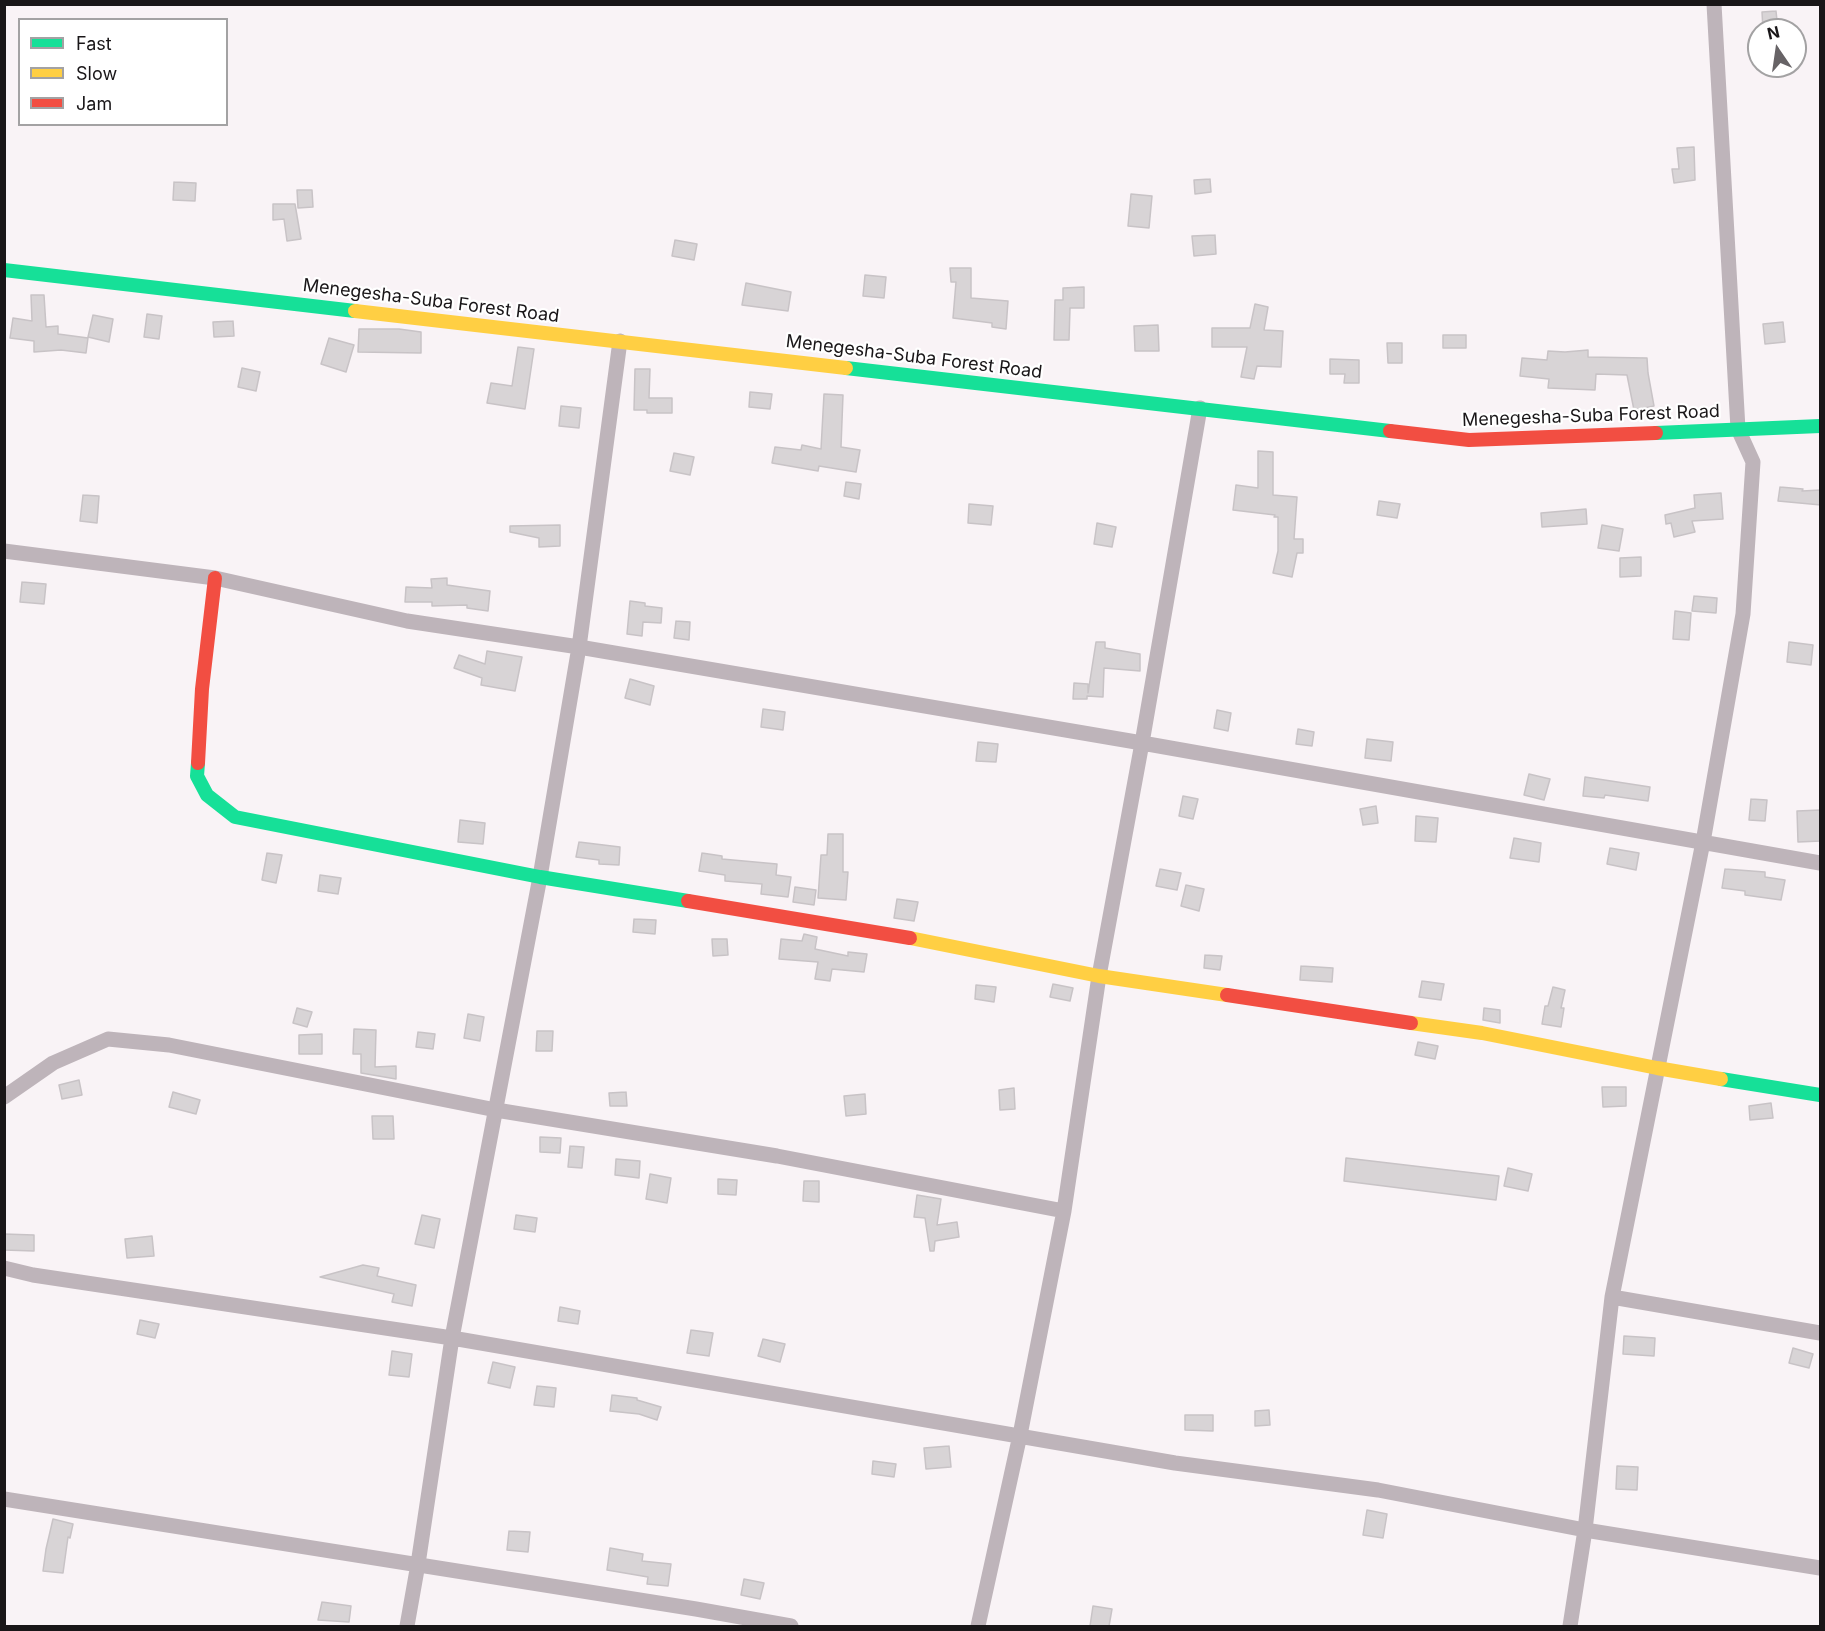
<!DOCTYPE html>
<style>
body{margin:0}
#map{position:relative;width:1825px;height:1631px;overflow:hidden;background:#f9f3f6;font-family:Inter,sans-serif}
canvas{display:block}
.frame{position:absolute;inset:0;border:6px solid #191618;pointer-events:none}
.legend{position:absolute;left:18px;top:18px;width:210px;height:108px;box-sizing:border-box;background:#fff;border:2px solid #a3a2a3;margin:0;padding:8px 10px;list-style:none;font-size:18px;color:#191618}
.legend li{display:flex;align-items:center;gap:12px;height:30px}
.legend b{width:30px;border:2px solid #a3a2a3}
.north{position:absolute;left:1747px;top:18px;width:60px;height:60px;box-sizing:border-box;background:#fff;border:2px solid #a3a2a3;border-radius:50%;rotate:347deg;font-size:16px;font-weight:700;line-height:24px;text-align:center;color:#191618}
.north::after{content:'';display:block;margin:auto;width:21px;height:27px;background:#676366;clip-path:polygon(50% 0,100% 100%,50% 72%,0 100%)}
</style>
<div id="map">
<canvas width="1825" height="1631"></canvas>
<div class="frame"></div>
<ul class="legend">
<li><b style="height:8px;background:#16e098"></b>Fast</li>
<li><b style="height:8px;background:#ffcf43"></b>Slow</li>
<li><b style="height:8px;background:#f24e42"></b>Jam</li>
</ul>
<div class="north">N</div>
</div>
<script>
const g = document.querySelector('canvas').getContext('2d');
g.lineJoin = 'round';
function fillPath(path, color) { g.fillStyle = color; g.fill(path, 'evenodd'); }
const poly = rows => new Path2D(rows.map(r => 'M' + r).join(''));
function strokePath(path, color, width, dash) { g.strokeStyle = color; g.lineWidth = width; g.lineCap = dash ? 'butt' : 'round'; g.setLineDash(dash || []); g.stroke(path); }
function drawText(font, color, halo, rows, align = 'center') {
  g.font = font + ' Inter,sans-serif'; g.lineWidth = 4.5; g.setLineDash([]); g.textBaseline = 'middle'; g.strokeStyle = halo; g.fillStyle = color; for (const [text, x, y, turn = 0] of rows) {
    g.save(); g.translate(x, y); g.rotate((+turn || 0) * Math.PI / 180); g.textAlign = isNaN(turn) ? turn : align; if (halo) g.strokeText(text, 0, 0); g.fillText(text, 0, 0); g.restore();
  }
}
const building = poly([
 [1776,11,1778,30,1763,30,1762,12,1776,11],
 [1694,147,1695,180,1674,183,1672,169,1679,169,1677,148,1694,147],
 [1210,179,1211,192,1195,194,1194,180,1210,179],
 [174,182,196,183,195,201,173,200,174,182],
 [297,190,312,190,313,207,298,208,297,190],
 [1131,194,1152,196,1149,228,1128,226,1131,194],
 [273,204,295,204,301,239,287,241,284,219,273,220,273,204],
 [1215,235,1216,254,1194,256,1192,236,1215,235],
 [675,240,697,244,694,260,672,256,675,240],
 [950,268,971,268,971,298,1008,301,1006,329,992,327,992,323,953,318,956,282,951,282,950,268],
 [865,275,886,277,884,298,863,296,865,275],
 [746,283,791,292,788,311,742,305,746,283],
 [1084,287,1084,308,1070,308,1069,340,1054,340,1055,300,1063,300,1063,288,1084,287],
 [31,295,44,295,46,327,58,326,58,334,88,338,86,353,61,350,34,352,34,341,10,338,13,318,32,321,31,295],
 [1255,304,1268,307,1264,330,1283,331,1281,367,1257,366,1254,379,1241,377,1247,347,1212,347,1212,328,1250,328,1255,304],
 [147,314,162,316,159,339,144,337,147,314],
 [93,315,113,319,109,342,88,337,93,315],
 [233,321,234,336,214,337,213,322,233,321],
 [1783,322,1785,342,1765,344,1763,324,1783,322],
 [1158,325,1159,351,1135,351,1134,326,1158,325],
 [359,329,399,329,421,332,421,353,358,352,359,329],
 [1443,335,1466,335,1466,348,1443,348,1443,335],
 [329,338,354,345,346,372,321,364,329,338],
 [1387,343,1402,343,1402,363,1388,363,1387,343],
 [518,347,534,349,525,409,487,403,491,383,512,386,518,347],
 [1588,350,1588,357,1647,358,1648,373,1654,406,1634,410,1627,375,1596,374,1595,390,1548,388,1549,379,1520,376,1522,358,1547,360,1548,351,1565,352,1588,350],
 [1330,359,1359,360,1359,383,1344,383,1345,374,1330,374,1330,359],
 [242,368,260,372,256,391,238,387,242,368],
 [635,369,650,369,649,398,672,398,672,413,647,413,647,410,634,410,635,369],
 [750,392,772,394,770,409,749,407,750,392],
 [824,394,843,395,841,447,860,450,856,472,819,466,818,471,772,463,775,447,801,450,802,445,821,449,824,394],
 [561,406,581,408,579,428,559,426,561,406],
 [1258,451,1273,452,1273,495,1297,497,1294,539,1303,539,1303,553,1297,553,1292,577,1273,573,1278,551,1278,517,1274,517,1275,515,1233,510,1236,485,1258,488,1258,451],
 [674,453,694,457,690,475,670,471,674,453],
 [846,482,861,484,859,499,844,496,846,482],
 [1780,487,1803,489,1802,491,1821,490,1821,505,1778,501,1780,487],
 [1721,493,1723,519,1692,521,1695,532,1674,537,1671,523,1666,524,1665,515,1695,508,1694,495,1721,493],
 [83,495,99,496,97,523,80,521,83,495],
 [1379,501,1400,504,1397,518,1377,515,1379,501],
 [969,504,993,506,991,525,968,523,969,504],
 [1586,509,1587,524,1542,527,1541,513,1586,509],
 [1097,523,1116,527,1112,547,1094,544,1097,523],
 [560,525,560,546,539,547,539,538,510,532,510,526,560,525],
 [1602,525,1623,529,1619,551,1598,548,1602,525],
 [1641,557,1641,576,1620,577,1620,558,1641,557],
 [447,578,447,585,490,591,488,611,467,608,467,605,432,606,432,602,405,602,406,587,432,588,431,579,447,578],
 [22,582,46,584,44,604,20,602,22,582],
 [1694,596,1717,598,1716,613,1692,611,1694,596],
 [630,601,645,603,645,606,662,608,661,623,643,622,642,636,627,634,630,601],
 [1675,611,1691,613,1689,640,1673,639,1675,611],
 [676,621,690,622,689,640,674,638,676,621],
 [1096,642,1105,642,1105,648,1140,654,1140,671,1104,668,1103,697,1087,696,1087,699,1073,699,1074,683,1088,684,1088,693,1096,642],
 [1789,642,1813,645,1811,665,1787,662,1789,642],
 [487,651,522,657,515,691,481,685,482,678,454,668,459,655,485,664,487,651],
 [630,679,654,686,650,705,625,698,630,679],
 [763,709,785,712,783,730,761,727,763,709],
 [1217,710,1231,713,1228,731,1214,728,1217,710],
 [1298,729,1314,732,1312,746,1296,744,1298,729],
 [1367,739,1393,742,1391,761,1365,758,1367,739],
 [978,742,998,744,996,762,976,761,978,742],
 [1529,774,1550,779,1544,800,1524,795,1529,774],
 [1585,777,1650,787,1648,801,1605,795,1604,798,1583,796,1585,777],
 [1183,796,1198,799,1193,819,1179,816,1183,796],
 [1751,799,1767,800,1765,821,1749,820,1751,799],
 [1376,806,1378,823,1363,825,1360,809,1376,806],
 [1821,810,1821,841,1798,842,1797,811,1821,810],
 [1416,816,1438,818,1436,842,1415,841,1416,816],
 [460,820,485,823,483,844,458,842,460,820],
 [828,834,843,834,843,872,848,872,846,900,818,898,821,855,827,855,828,834],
 [1514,838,1541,843,1539,862,1510,858,1514,838],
 [579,842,620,847,619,865,599,864,599,860,576,857,579,842],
 [1610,848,1639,853,1636,870,1607,864,1610,848],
 [267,853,282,855,276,883,262,880,267,853],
 [702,853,722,856,722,859,777,864,776,875,791,877,788,897,761,894,762,884,725,881,725,875,699,871,702,853],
 [1160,869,1181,873,1177,890,1156,886,1160,869],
 [1725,869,1765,872,1765,877,1785,880,1781,900,1745,895,1745,891,1722,888,1725,869],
 [320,875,341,878,338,894,318,891,320,875],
 [1186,885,1204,889,1199,911,1181,906,1186,885],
 [795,887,816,890,814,905,793,902,795,887],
 [897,899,918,902,914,921,894,918,897,899],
 [634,919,656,920,655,934,633,932,634,919],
 [804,934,817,937,815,949,848,956,848,952,867,954,864,972,832,969,830,981,815,979,818,962,779,959,781,939,802,941,804,934],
 [712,939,727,939,728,955,713,956,712,939],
 [1205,955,1222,956,1220,970,1204,968,1205,955],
 [1301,966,1333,968,1332,982,1300,980,1301,966],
 [1422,981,1444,984,1441,1000,1419,997,1422,981],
 [1053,984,1073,988,1070,1001,1050,997,1053,984],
 [976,985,996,987,994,1002,975,999,976,985],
 [1553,987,1565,990,1561,1008,1564,1008,1561,1027,1542,1024,1545,1006,1548,1006,1553,987],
 [297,1008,312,1012,307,1027,293,1023,297,1008],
 [1484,1008,1500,1010,1500,1023,1483,1020,1484,1008],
 [468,1014,484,1017,480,1041,464,1038,468,1014],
 [354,1029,376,1030,375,1067,396,1066,396,1079,361,1073,361,1054,353,1054,354,1029],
 [537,1031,553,1031,552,1051,536,1051,537,1031],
 [418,1032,435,1034,433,1049,416,1047,418,1032],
 [322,1034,322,1054,299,1054,299,1035,322,1034],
 [1418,1042,1438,1046,1435,1059,1415,1055,1418,1042],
 [79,1080,82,1095,62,1099,59,1085,79,1080],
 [1602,1087,1626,1087,1626,1106,1603,1107,1602,1087],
 [1014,1088,1015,1109,1000,1110,999,1090,1014,1088],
 [173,1092,200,1100,196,1114,169,1107,173,1092],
 [626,1092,627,1106,610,1106,609,1093,626,1092],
 [865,1094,866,1114,846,1116,844,1096,865,1094],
 [1771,1103,1773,1118,1750,1120,1749,1106,1771,1103],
 [372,1116,393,1116,394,1139,373,1139,372,1116],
 [540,1137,561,1138,560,1153,540,1152,540,1137],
 [570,1146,584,1147,582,1168,568,1167,570,1146],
 [1346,1158,1499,1176,1496,1200,1344,1181,1346,1158],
 [616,1159,640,1161,639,1178,615,1175,616,1159],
 [1508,1168,1532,1174,1528,1191,1504,1186,1508,1168],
 [650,1174,671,1178,667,1203,646,1199,650,1174],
 [718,1179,737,1180,736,1195,718,1194,718,1179],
 [804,1181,819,1181,819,1202,803,1201,804,1181],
 [917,1195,941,1199,937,1225,957,1222,959,1237,935,1241,934,1251,930,1251,925,1218,914,1217,917,1195],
 [422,1215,440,1219,434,1248,415,1244,422,1215],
 [516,1215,537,1218,535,1232,514,1229,516,1215],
 [4,1234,34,1235,34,1251,4,1250,4,1234],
 [152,1236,154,1256,127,1258,125,1239,152,1236],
 [363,1265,379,1268,377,1276,416,1285,412,1306,392,1302,394,1294,320,1277,363,1265],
 [560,1307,580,1311,578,1324,558,1321,560,1307],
 [140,1320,159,1324,155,1338,137,1334,140,1320],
 [691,1330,713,1333,709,1356,687,1353,691,1330],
 [1624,1336,1655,1338,1654,1356,1623,1354,1624,1336],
 [763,1339,785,1344,780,1362,758,1356,763,1339],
 [1793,1348,1813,1354,1809,1368,1789,1363,1793,1348],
 [392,1351,412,1354,409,1377,389,1375,392,1351],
 [493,1362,515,1367,510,1388,488,1383,493,1362],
 [537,1386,556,1388,554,1407,534,1405,537,1386],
 [612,1395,637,1398,637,1400,661,1407,657,1420,639,1414,610,1411,612,1395],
 [1269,1410,1270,1425,1255,1426,1255,1411,1269,1410],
 [1185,1415,1213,1415,1213,1431,1185,1430,1185,1415],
 [949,1446,951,1467,926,1469,924,1448,949,1446],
 [873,1461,896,1464,894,1477,872,1474,873,1461],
 [1617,1466,1638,1467,1637,1490,1616,1489,1617,1466],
 [1367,1510,1387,1514,1383,1538,1363,1535,1367,1510],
 [53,1519,73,1524,70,1538,68,1537,63,1573,43,1571,46,1549,53,1519],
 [509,1531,530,1532,528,1552,507,1550,509,1531],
 [610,1548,643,1554,642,1561,671,1564,668,1586,647,1584,648,1577,607,1570,610,1548],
 [744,1579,764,1583,760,1599,741,1595,744,1579],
 [322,1602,351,1606,349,1622,318,1620,322,1602],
 [1093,1606,1112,1609,1109,1626,1090,1626,1093,1606]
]);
fillPath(building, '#d8d4d6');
strokePath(building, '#c8c3c6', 1.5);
strokePath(poly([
 [4,551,215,578,407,621,579,647,1142,743,1820,863],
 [4,1097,53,1063,108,1039,169,1045,496,1110,777,1156,1064,1211],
 [4,1268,33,1275,452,1338,1175,1463,1378,1490,1585,1530,1820,1568],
 [1612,1297,1820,1333],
 [4,1499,696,1609,791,1626],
 [407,1626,418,1564,452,1338,540,877,579,647,620,341],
 [978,1626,1020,1435,1064,1211,1099,976,1142,743,1200,408],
 [1570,1626,1585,1530,1612,1297,1703,842,1743,614,1753,462,1738,429,1714,4]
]), '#beb4ba', 15);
strokePath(poly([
 [4,270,355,311],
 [846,368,1390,431],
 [1656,433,1820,426],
 [198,763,197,776,207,795,235,817,540,877,688,901],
 [1721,1079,1820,1095]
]), '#16e098', 14);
strokePath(poly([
 [355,311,846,368],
 [910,938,1099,976,1227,995],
 [1411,1023,1482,1033,1657,1068,1721,1079]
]), '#ffcf43', 14);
strokePath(poly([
 [1390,431,1469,440,1656,433],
 [198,763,202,689,215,578],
 [688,901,910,938],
 [1227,995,1411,1023]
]), '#f24e42', 14);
drawText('18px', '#191618', '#fff', [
 ["Menegesha-Suba Forest Road",431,301,7],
 ["Menegesha-Suba Forest Road",914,357,7],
 ["Menegesha-Suba Forest Road",1591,416,-2]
]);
</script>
